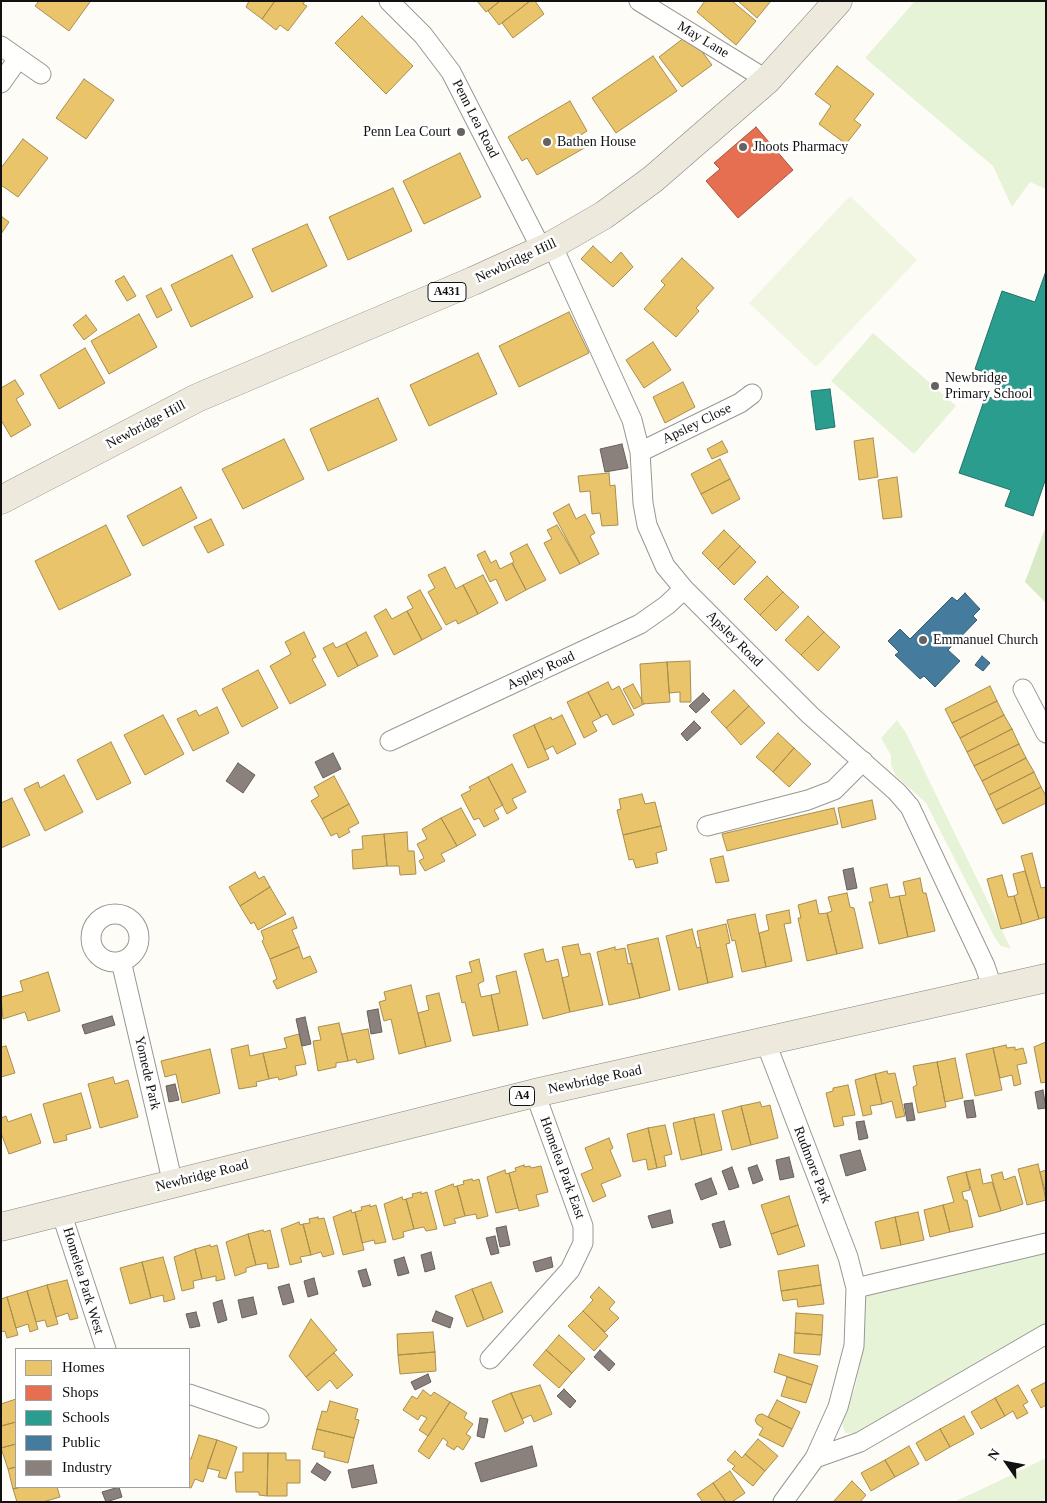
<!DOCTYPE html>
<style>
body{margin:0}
#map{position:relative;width:1047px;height:1503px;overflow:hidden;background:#fdfcf7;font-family:Georgia,serif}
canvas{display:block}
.frame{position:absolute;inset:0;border:2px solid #111;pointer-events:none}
.legend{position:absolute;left:15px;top:1348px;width:175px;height:140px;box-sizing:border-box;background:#fff;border:1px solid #a0a0a0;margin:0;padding:6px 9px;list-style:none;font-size:15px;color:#111}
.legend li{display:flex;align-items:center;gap:10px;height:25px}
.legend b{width:25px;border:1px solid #a0a0a0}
.north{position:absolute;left:982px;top:1438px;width:50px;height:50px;-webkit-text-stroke:4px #fff;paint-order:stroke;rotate:303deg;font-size:14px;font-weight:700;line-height:20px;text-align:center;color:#111}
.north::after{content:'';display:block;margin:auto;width:18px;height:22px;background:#111;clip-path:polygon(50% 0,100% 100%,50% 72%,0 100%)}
</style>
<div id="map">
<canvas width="1047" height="1503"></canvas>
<div class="frame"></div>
<ul class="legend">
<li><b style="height:14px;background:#e9c46a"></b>Homes</li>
<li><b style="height:14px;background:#e76f51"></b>Shops</li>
<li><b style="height:14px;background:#2a9d8f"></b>Schools</li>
<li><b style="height:14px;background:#457b9d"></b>Public</li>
<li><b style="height:14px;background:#8a817c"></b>Industry</li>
</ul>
<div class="north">N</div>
</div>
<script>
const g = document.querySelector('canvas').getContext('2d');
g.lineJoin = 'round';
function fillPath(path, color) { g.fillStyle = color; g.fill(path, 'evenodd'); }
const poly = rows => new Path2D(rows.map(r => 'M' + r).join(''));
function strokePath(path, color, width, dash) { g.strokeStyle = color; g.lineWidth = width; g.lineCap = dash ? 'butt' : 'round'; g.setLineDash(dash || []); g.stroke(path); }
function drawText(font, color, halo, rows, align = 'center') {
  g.font = font + ' Georgia,serif'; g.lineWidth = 5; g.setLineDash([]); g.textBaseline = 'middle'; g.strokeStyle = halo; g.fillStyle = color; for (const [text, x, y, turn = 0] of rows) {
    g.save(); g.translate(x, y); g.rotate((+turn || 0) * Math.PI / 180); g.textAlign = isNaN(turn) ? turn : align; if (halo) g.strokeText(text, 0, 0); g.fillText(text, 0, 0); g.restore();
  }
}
fillPath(poly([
 [915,1,1046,1,1046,189,1030,182,1012,207,993,166,865,58],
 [873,333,956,406,914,454,831,381],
 [897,720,906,733,1011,949,1001,946,995,938,926,803,896,776,891,765,891,755,881,738],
 [1046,1250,1046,1325,856,1433,845,1433,842,1423,855,1388,864,1341,866,1296,877,1291],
 [1046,1458,1046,1502,953,1502,976,1492]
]), '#e7f3d7');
fillPath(poly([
 [1046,526,1046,603,1025,582]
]), '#d8eac5');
fillPath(poly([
 [850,196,917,260,816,367,749,303]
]), '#f0f6e1');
const homes = poly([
 [39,1,88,1,90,2,69,31,35,6,39,1],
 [249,1,275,1,262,19,246,7,249,1],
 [275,1,305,1,303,4,307,6,288,31,280,25,276,30,262,19,275,1],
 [477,1,500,1,486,12,477,1],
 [500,1,530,1,499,25,488,11,500,1],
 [530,1,535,1,544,14,513,38,502,23,530,1],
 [705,1,732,1,756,21,736,45,697,12,705,1],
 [738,1,771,1,757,18,738,1],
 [362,16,413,66,386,94,335,43,362,16],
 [689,34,712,65,682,87,659,57,689,34],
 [653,56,677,91,616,133,592,98,653,56],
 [837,66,874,94,854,120,861,125,846,144,819,124,831,106,815,94,837,66],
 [84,79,114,100,86,139,56,118,84,79],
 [570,101,587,131,579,136,586,147,537,175,527,158,522,161,508,137,570,101],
 [23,139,48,158,18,197,1,185,1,168,23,139],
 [460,153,481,197,424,224,403,181,460,153],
 [393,188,412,231,348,260,329,217,393,188],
 [1,216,9,222,1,234,1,216],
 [307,224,327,266,272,292,252,249,307,224],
 [593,246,611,263,621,252,633,267,613,287,581,259,593,246],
 [232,255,253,297,191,327,171,285,232,255],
 [682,258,714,288,696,308,699,311,676,337,644,309,665,285,661,281,682,258],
 [124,276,136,296,127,301,115,281,124,276],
 [161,288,172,310,157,318,146,296,161,288],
 [569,312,589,353,519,387,499,346,569,312],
 [139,314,157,347,109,374,91,341,139,314],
 [86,315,97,330,84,340,73,325,86,315],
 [653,342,671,370,644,388,626,360,653,342],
 [85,348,105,383,59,409,40,375,85,348],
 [478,353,497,394,429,426,410,385,478,353],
 [15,380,24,394,16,399,31,425,11,437,1,420,1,388,15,380],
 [683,382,695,407,665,423,653,397,683,382],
 [378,398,397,440,328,471,310,429,378,398],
 [873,438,878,477,859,480,854,441,873,438],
 [284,439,304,479,243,509,222,469,284,439],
 [722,441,728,452,712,459,707,449,722,441],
 [720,459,730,479,701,494,691,474,720,459],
 [609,473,610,486,615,485,618,525,602,526,600,513,592,514,590,491,580,492,578,476,609,473],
 [897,477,902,517,883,519,878,480,897,477],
 [730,479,740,499,712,514,701,494,730,479],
 [181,487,197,518,143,546,127,516,181,487],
 [569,504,576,519,585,514,595,533,590,536,599,554,580,564,553,513,569,504],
 [211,519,224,545,208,553,194,527,211,519],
 [106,525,131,575,59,610,35,561,106,525],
 [557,525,580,564,560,574,544,543,552,539,547,530,557,525],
 [724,530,740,546,718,569,702,553,724,530],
 [527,544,546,580,526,590,512,563,514,562,510,553,527,544],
 [740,546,756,562,734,585,718,569,740,546],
 [485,551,491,563,496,560,500,569,512,563,526,590,506,601,496,579,490,582,477,555,485,551],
 [445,567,456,589,463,585,478,614,458,624,456,620,446,625,428,592,435,588,428,575,445,567],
 [483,575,498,603,478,614,463,585,483,575],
 [767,576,783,592,760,615,744,599,767,576],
 [420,590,442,629,422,640,407,611,413,608,407,597,420,590],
 [783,592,799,607,776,631,760,615,783,592],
 [386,609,392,619,407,611,422,640,394,655,374,616,386,609],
 [808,616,824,632,801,655,785,640,808,616],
 [304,632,316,657,312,659,326,685,290,704,270,666,291,654,285,642,304,632],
 [366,632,378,656,358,666,346,643,366,632],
 [824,632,840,647,818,671,801,655,824,632],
 [333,643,336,648,346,643,358,666,338,677,323,648,333,643],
 [690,661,691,702,680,702,680,692,669,693,667,662,690,661],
 [667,662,670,702,642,704,640,664,667,662],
 [258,670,278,708,242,727,222,689,258,670],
 [608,682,612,690,619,686,634,715,613,725,607,714,601,717,588,692,608,682],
 [633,684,644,704,634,709,623,689,633,684],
 [990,686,997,701,952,723,945,709,990,686],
 [734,690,749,706,726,728,711,712,734,690],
 [588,692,601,717,592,722,597,731,584,738,567,702,588,692],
 [997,701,1004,715,960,738,952,723,997,701],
 [749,706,765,723,741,745,726,728,749,706],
 [217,707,229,733,193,751,177,719,196,710,199,716,217,707],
 [163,715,184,754,145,775,124,735,163,715],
 [562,715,576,744,557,754,553,746,545,750,534,725,551,717,552,720,562,715],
 [1004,715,1012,729,967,752,960,738,1004,715],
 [534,725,549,759,528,768,513,735,534,725],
 [1012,729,1019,744,974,766,967,752,1012,729],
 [778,733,794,748,773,772,756,757,778,733],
 [111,742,131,783,97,800,77,760,111,742],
 [1019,744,1026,758,982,781,974,766,1019,744],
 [794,748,811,764,789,787,773,772,794,748],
 [1026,758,1034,772,989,795,982,781,1026,758],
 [512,764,526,792,512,799,517,808,507,814,488,777,512,764],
 [1034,772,1041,787,996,810,989,795,1034,772],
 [64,775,83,812,45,831,24,789,38,782,40,788,64,775],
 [334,776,349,804,322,819,311,801,319,796,314,787,334,776],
 [488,777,503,805,494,810,499,819,484,827,479,818,474,820,461,795,471,790,469,787,488,777],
 [1041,787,1046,796,1046,803,1003,824,996,810,1041,787],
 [642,794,645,804,655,802,661,826,623,835,617,810,621,809,619,799,642,794],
 [12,798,30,835,1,848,1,803,12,798],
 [872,800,876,819,842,828,838,808,872,800],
 [349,804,359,823,348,829,350,832,339,838,337,833,331,836,322,819,349,804],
 [461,808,476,835,457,846,441,818,461,808],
 [834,808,838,824,727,851,722,834,834,808],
 [441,818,457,846,441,854,445,861,425,871,419,861,424,858,417,844,427,839,422,829,441,818],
 [661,826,667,850,656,853,658,863,636,868,633,859,629,860,623,835,661,826],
 [407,832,408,851,414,851,416,874,400,875,399,866,387,866,384,834,407,832],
 [384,834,387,866,353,869,352,850,363,849,362,836,384,834],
 [1032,853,1041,888,1046,887,1046,917,1039,919,1021,856,1032,853],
 [723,856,729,881,716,883,710,859,723,856],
 [1025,871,1039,919,1022,924,1014,896,1018,894,1013,874,1025,871],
 [255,872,259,879,264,876,270,887,240,906,229,887,255,872],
 [1002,875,1008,897,1014,896,1022,924,1001,929,987,879,1002,875],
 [920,878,923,893,926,893,935,931,908,937,899,896,906,895,903,882,920,878],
 [887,884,890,898,899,896,908,937,879,944,869,902,873,902,870,888,887,884],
 [270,887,286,914,258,930,254,922,251,924,240,906,270,887],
 [847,893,850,907,854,908,863,948,837,954,827,913,832,911,828,897,847,893],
 [816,900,819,914,827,913,837,954,807,961,798,918,801,918,798,905,816,900],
 [789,910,791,923,784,924,792,961,766,967,759,933,769,930,766,915,789,910],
 [755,914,766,967,742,972,735,940,732,941,727,920,755,914],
 [293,917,297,928,292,930,299,947,270,959,262,941,264,939,261,931,293,917],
 [726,924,730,943,726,944,733,977,708,983,697,931,726,924],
 [692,929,697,948,700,947,708,983,679,990,666,936,692,929],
 [658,938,670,990,640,998,627,945,658,938],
 [578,944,581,955,590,953,603,1005,570,1012,562,978,569,976,562,947,578,944],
 [299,947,303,959,310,956,317,972,277,989,273,981,277,979,270,959,299,947],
 [615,947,615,950,625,948,628,964,632,963,640,998,609,1005,597,952,615,947],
 [543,949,546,962,558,959,570,1012,543,1019,524,954,543,949],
 [479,959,484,981,478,984,481,997,491,995,499,1031,473,1036,465,1002,462,1003,456,976,472,972,469,962,479,959],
 [516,971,528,1025,499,1031,491,995,500,993,496,976,516,971],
 [48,972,60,1011,28,1021,25,1012,3,1019,1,997,23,991,20,981,48,972],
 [411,985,426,1047,399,1054,391,1019,384,1021,379,1002,386,1000,384,992,411,985],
 [439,993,451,1041,426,1047,418,1013,429,1010,426,996,439,993],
 [339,1023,348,1061,336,1063,336,1067,318,1071,313,1041,321,1040,318,1027,339,1023],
 [368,1029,374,1059,357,1063,356,1059,348,1061,342,1034,368,1029],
 [299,1034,306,1064,295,1066,297,1075,279,1080,278,1077,269,1079,263,1053,287,1048,284,1038,299,1034],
 [1046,1042,1046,1082,1041,1083,1034,1047,1046,1042],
 [248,1045,250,1056,263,1053,269,1079,256,1082,257,1086,239,1089,231,1049,248,1045],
 [1006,1045,1007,1048,1015,1047,1015,1050,1023,1048,1027,1063,1017,1065,1021,1084,1014,1086,1012,1075,1000,1078,993,1048,1006,1045],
 [6,1046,15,1073,1,1077,1,1047,6,1046],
 [993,1048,1002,1090,975,1096,966,1054,993,1048],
 [210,1049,220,1093,182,1103,176,1074,165,1077,161,1061,210,1049],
 [955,1058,963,1098,945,1102,937,1062,955,1058],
 [937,1062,946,1107,918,1113,913,1087,917,1085,913,1066,937,1062],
 [887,1071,888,1074,895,1073,905,1116,896,1118,892,1101,882,1104,875,1074,887,1071],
 [875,1074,882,1104,870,1106,872,1114,863,1116,855,1080,875,1074],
 [113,1077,115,1084,128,1080,138,1117,100,1128,88,1084,113,1077],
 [848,1085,855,1115,842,1117,844,1125,834,1127,826,1093,833,1091,833,1088,848,1085],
 [81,1093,91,1128,66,1135,67,1140,54,1143,43,1104,81,1093],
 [760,1102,762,1107,770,1105,778,1138,751,1145,741,1106,760,1102],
 [741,1106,751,1145,732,1150,722,1111,741,1106],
 [31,1114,41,1143,9,1154,1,1133,1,1118,6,1116,8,1122,31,1114],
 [714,1114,722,1150,702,1155,694,1118,714,1114],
 [694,1118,702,1155,681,1160,673,1123,694,1118],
 [665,1125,672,1154,664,1156,666,1166,657,1168,648,1128,665,1125],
 [648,1128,657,1168,648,1170,646,1159,633,1162,627,1134,648,1128],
 [609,1138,613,1148,610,1150,621,1176,601,1184,606,1196,593,1202,581,1174,593,1169,585,1148,609,1138],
 [1038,1164,1046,1200,1027,1205,1018,1169,1038,1164],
 [524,1165,524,1167,530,1166,531,1168,541,1166,548,1192,536,1195,539,1206,519,1211,509,1173,516,1171,515,1168,524,1165],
 [980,1169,983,1184,992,1182,1001,1211,979,1217,966,1172,980,1169],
 [505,1170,506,1174,509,1173,518,1208,496,1213,487,1177,505,1170],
 [1046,1170,1046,1194,1040,1172,1046,1170],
 [966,1172,970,1190,962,1192,964,1200,967,1200,973,1227,950,1232,943,1205,954,1202,947,1177,966,1172],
 [1002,1172,1004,1180,1015,1176,1023,1204,1001,1211,991,1175,1002,1172],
 [472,1179,473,1181,479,1179,488,1216,477,1219,476,1214,465,1216,457,1186,464,1184,463,1181,472,1179],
 [453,1184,454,1187,457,1186,465,1216,454,1219,456,1223,444,1226,435,1191,453,1184],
 [421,1192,421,1194,427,1192,437,1229,426,1231,424,1227,414,1229,406,1199,413,1197,412,1194,421,1192],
 [789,1196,798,1225,771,1234,761,1205,789,1196],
 [402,1197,403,1200,406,1199,414,1229,403,1232,404,1237,393,1240,384,1204,402,1197],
 [370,1205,370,1207,376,1205,386,1242,375,1244,374,1240,362,1243,355,1212,362,1210,361,1207,370,1205],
 [943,1205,950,1232,930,1237,924,1210,943,1205],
 [351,1210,352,1213,355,1212,364,1250,343,1255,333,1217,351,1210],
 [918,1212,924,1240,901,1245,895,1217,918,1212],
 [318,1217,318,1219,324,1218,334,1254,323,1257,321,1252,311,1255,303,1224,310,1223,309,1219,318,1217],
 [895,1217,901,1245,881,1249,875,1222,895,1217],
 [299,1222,300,1225,303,1224,311,1255,300,1257,302,1262,290,1265,281,1229,299,1222],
 [798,1225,805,1246,778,1255,771,1234,798,1225],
 [263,1230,264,1232,270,1230,279,1267,268,1269,267,1263,256,1265,248,1234,263,1230],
 [248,1234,256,1265,246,1268,246,1272,235,1276,226,1242,248,1234],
 [210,1245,211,1247,217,1245,225,1279,216,1281,216,1276,202,1279,195,1249,210,1245],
 [195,1249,202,1279,193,1281,194,1288,182,1291,174,1257,195,1249],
 [163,1257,175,1299,164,1302,163,1295,151,1298,142,1262,163,1257],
 [142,1262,151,1298,130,1304,120,1268,142,1262],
 [818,1265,821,1285,781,1291,778,1271,818,1265],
 [67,1280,78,1318,70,1320,68,1313,56,1317,47,1285,67,1280],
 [491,1282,503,1312,484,1320,472,1289,491,1282],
 [47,1285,58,1324,47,1327,45,1320,36,1322,27,1291,47,1285],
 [821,1285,824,1304,798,1307,797,1299,783,1301,781,1291,821,1285],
 [599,1287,615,1302,609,1309,619,1318,605,1332,583,1311,593,1300,590,1297,599,1287],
 [472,1289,484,1320,467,1327,455,1296,472,1289],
 [27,1291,38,1329,30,1332,28,1324,16,1328,7,1297,27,1291],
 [7,1297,18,1335,7,1338,5,1331,1,1332,1,1299,7,1297],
 [583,1311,608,1336,594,1351,568,1326,583,1311],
 [796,1313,823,1315,822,1335,795,1333,796,1313],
 [311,1319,337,1350,306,1377,289,1356,311,1319],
 [433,1332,435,1352,398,1355,397,1334,433,1332],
 [795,1333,822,1335,820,1355,794,1353,795,1333],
 [559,1335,585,1359,572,1373,546,1350,559,1335],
 [546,1350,572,1373,559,1388,533,1365,546,1350],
 [435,1352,436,1371,400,1374,398,1355,435,1352],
 [334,1353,353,1375,337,1389,330,1380,318,1391,306,1377,334,1353],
 [779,1354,818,1366,812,1385,774,1372,779,1354],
 [787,1377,812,1385,806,1403,781,1396,787,1377],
 [1046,1382,1046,1405,1041,1408,1031,1390,1046,1382],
 [540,1385,552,1414,534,1422,531,1415,522,1419,511,1393,540,1385],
 [1018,1385,1028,1402,1023,1405,1028,1413,1017,1419,1013,1411,1005,1416,995,1398,1018,1385],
 [423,1390,431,1396,434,1392,450,1402,428,1436,419,1430,427,1418,421,1415,418,1420,403,1410,412,1396,417,1399,423,1390],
 [511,1393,524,1423,505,1432,492,1401,511,1393],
 [995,1398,1005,1416,981,1429,971,1412,995,1398],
 [16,1399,16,1422,1,1426,1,1404,16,1399],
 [777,1400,800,1412,792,1429,768,1417,777,1400],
 [330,1401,358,1409,355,1419,359,1420,354,1438,317,1429,322,1411,327,1412,330,1401],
 [450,1402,467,1413,464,1418,473,1424,466,1434,471,1437,463,1450,457,1446,454,1450,446,1445,448,1442,443,1438,429,1459,418,1451,450,1402],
 [762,1414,792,1429,783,1447,759,1435,763,1428,757,1424,755,1420,758,1415,762,1414],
 [964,1416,974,1434,950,1447,940,1429,964,1416],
 [16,1422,16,1444,1,1448,1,1426,16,1422],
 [317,1429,354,1438,348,1463,324,1457,325,1452,312,1449,317,1429],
 [940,1429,950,1447,926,1461,916,1443,940,1429],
 [199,1435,217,1440,203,1482,195,1479,191,1488,187,1487,189,1458,191,1459,199,1435],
 [758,1439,778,1456,765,1471,745,1454,758,1439],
 [217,1440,237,1447,226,1479,218,1477,220,1471,207,1468,217,1440],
 [16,1444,16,1467,8,1469,1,1448,16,1444],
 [909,1446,919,1464,895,1477,885,1460,909,1446],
 [735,1451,742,1458,745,1454,765,1471,753,1486,732,1469,735,1466,727,1460,735,1451],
 [243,1453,268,1453,267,1496,259,1495,259,1492,236,1492,235,1472,243,1472,243,1453],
 [268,1453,286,1453,286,1460,300,1460,300,1483,287,1483,287,1496,267,1496,268,1453],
 [885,1460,895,1477,871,1491,861,1473,885,1460],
 [16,1467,16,1487,21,1487,13,1489,8,1469,16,1467],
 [730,1471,745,1493,732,1502,726,1502,713,1483,730,1471],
 [852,1481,866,1495,860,1502,833,1502,852,1481],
 [713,1483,726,1502,703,1502,697,1494,713,1483],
 [21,1487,57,1487,60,1497,43,1502,17,1502,13,1489,21,1487]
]);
fillPath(homes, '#e9c46a');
strokePath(homes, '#a88e4f', 1);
const shops = poly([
 [756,127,793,170,738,218,706,181,720,169,714,163,756,127]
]);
fillPath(shops, '#e76f51');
strokePath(shops, '#a7533e', 1);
const schools = poly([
 [1046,271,1046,478,1033,516,1005,506,1011,490,959,473,986,395,995,400,1003,378,975,369,1002,291,1035,302,1046,271],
 [830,389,835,427,816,430,811,391,830,389]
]);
fillPath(schools, '#2a9d8f');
strokePath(schools, '#227369', 1);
const public = poly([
 [965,593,980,609,973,616,977,620,948,650,960,661,935,687,924,676,920,679,895,655,899,652,888,641,900,629,910,639,952,597,957,601,965,593],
 [982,656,990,663,983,671,975,665,982,656]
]);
fillPath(public, '#457b9d');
strokePath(public, '#355b73', 1);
const industry = poly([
 [622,444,628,468,605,472,600,449,622,444],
 [703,693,710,700,696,713,689,706,703,693],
 [694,721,701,728,687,741,681,734,694,721],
 [333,753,341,769,323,778,315,762,333,753],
 [238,763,255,775,243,793,226,781,238,763],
 [853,868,857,888,847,890,843,870,853,868],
 [378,1009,382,1032,371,1034,367,1011,378,1009],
 [112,1016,115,1025,85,1034,82,1025,112,1016],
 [305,1017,311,1044,302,1046,296,1019,305,1017],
 [175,1084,179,1100,169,1102,166,1086,175,1084],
 [1043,1090,1046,1108,1038,1109,1035,1092,1043,1090],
 [973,1100,976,1117,967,1118,964,1101,973,1100],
 [912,1103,915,1120,907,1121,904,1104,912,1103],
 [864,1121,868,1138,859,1140,856,1122,864,1121],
 [860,1150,866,1170,846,1176,840,1155,860,1150],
 [789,1157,794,1177,780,1180,776,1160,789,1157],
 [757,1165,763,1180,753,1184,748,1168,757,1165],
 [732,1167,739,1187,729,1190,722,1171,732,1167],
 [711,1178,717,1194,701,1200,695,1184,711,1178],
 [670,1210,673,1223,652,1228,648,1216,670,1210],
 [724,1221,731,1245,720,1248,712,1224,724,1221],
 [506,1226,510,1245,500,1247,496,1228,506,1226],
 [495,1236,499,1253,491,1255,486,1238,495,1236],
 [431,1252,435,1269,425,1272,421,1255,431,1252],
 [404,1257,409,1273,398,1276,394,1260,404,1257],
 [551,1257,553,1267,536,1272,533,1262,551,1257],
 [366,1269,371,1285,363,1287,358,1271,366,1269],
 [314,1278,318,1294,308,1297,304,1281,314,1278],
 [289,1284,294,1302,283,1305,278,1287,289,1284],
 [253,1297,257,1314,242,1318,238,1300,253,1297],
 [222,1300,227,1320,218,1323,213,1303,222,1300],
 [436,1311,453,1318,450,1328,432,1321,436,1311],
 [196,1312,200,1326,190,1328,186,1314,196,1312],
 [600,1350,615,1364,609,1371,594,1357,600,1350],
 [428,1374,431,1382,415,1390,411,1382,428,1374],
 [564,1389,576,1401,570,1408,557,1396,564,1389],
 [480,1418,488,1419,484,1438,477,1436,480,1418],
 [532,1446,537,1466,481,1482,475,1463,532,1446],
 [317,1463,331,1472,325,1481,311,1472,317,1463],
 [373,1465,377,1483,352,1488,348,1470,373,1465],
 [119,1487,122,1497,106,1502,102,1492,119,1487]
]);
fillPath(industry, '#8a817c');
strokePath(industry, '#665f5c', 1);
const street = poly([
 [389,1,423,35,451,72,542,250],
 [639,1,767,80],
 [1,46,41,74],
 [1,83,18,59],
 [552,245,632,420,640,452,643,503,647,525,665,566,684,589,810,715,897,792,910,807,985,966,993,990],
 [640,452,740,403,752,394],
 [1023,689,1046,733],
 [390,741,640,624,667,605,684,589],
 [707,826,808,800,834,790,863,761],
 '91 938a24 24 0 1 1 48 0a24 24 0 1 1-48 0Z',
 [121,961,173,1184],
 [766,1043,848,1257,856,1288,854,1346,838,1407,815,1458,783,1502],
 [61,1212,106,1349],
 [856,1288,1046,1243],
 [490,1359,570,1270,583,1243,583,1226,535,1093],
 [189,1394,259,1418],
 [815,1458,860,1442,1046,1334]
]);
const primary = poly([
 [1,500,197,398,473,281,552,245,604,215,653,179,767,80,838,1],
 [1,1227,535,1093,1046,978]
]);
strokePath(street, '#979795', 21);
strokePath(primary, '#858482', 29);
strokePath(street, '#fffffe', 19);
strokePath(primary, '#ede9dc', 28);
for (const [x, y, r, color] of [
 [461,132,5,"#646362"],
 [547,142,5,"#646362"],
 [743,147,5,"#646362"],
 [935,386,5,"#646362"],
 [923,640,5,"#646362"]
]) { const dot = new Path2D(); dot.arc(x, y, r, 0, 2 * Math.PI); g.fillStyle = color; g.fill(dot); strokePath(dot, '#fff', 2); }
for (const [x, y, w] of [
 [447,292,38],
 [522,1096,25]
]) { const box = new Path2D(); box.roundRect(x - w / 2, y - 9.5, w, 19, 4); g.fillStyle = '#fff'; g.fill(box); strokePath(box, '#111', 1); }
drawText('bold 12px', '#111', null, [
 ["A431",447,292],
 ["A4",522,1096]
]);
drawText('14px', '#111', '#fff', [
 ["May Lane",703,40,31],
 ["Penn Lea Road",475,119,63],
 ["Newbridge Hill",516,261,-25],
 ["Apsley Close",697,424,-26],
 ["Newbridge Hill",146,425,-28],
 ["Apsley Road",734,639,45],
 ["Aspley Road",541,671,-25],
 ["Yomede Park",147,1073,77],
 ["Newbridge Road",595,1080,-12],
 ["Rudmore Park",812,1165,69],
 ["Homelea Park East",562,1168,70],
 ["Newbridge Road",202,1176,-14],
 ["Homelea Park West",83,1281,73]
]);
drawText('14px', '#111', '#fff', [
 ["Penn Lea Court",451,132,"right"],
 ["Bathen House",557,142],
 ["Jhoots Pharmacy",753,147],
 ["Newbridge",945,378],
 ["Primary School",945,394],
 ["Emmanuel Church",933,640]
], 'left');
</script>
